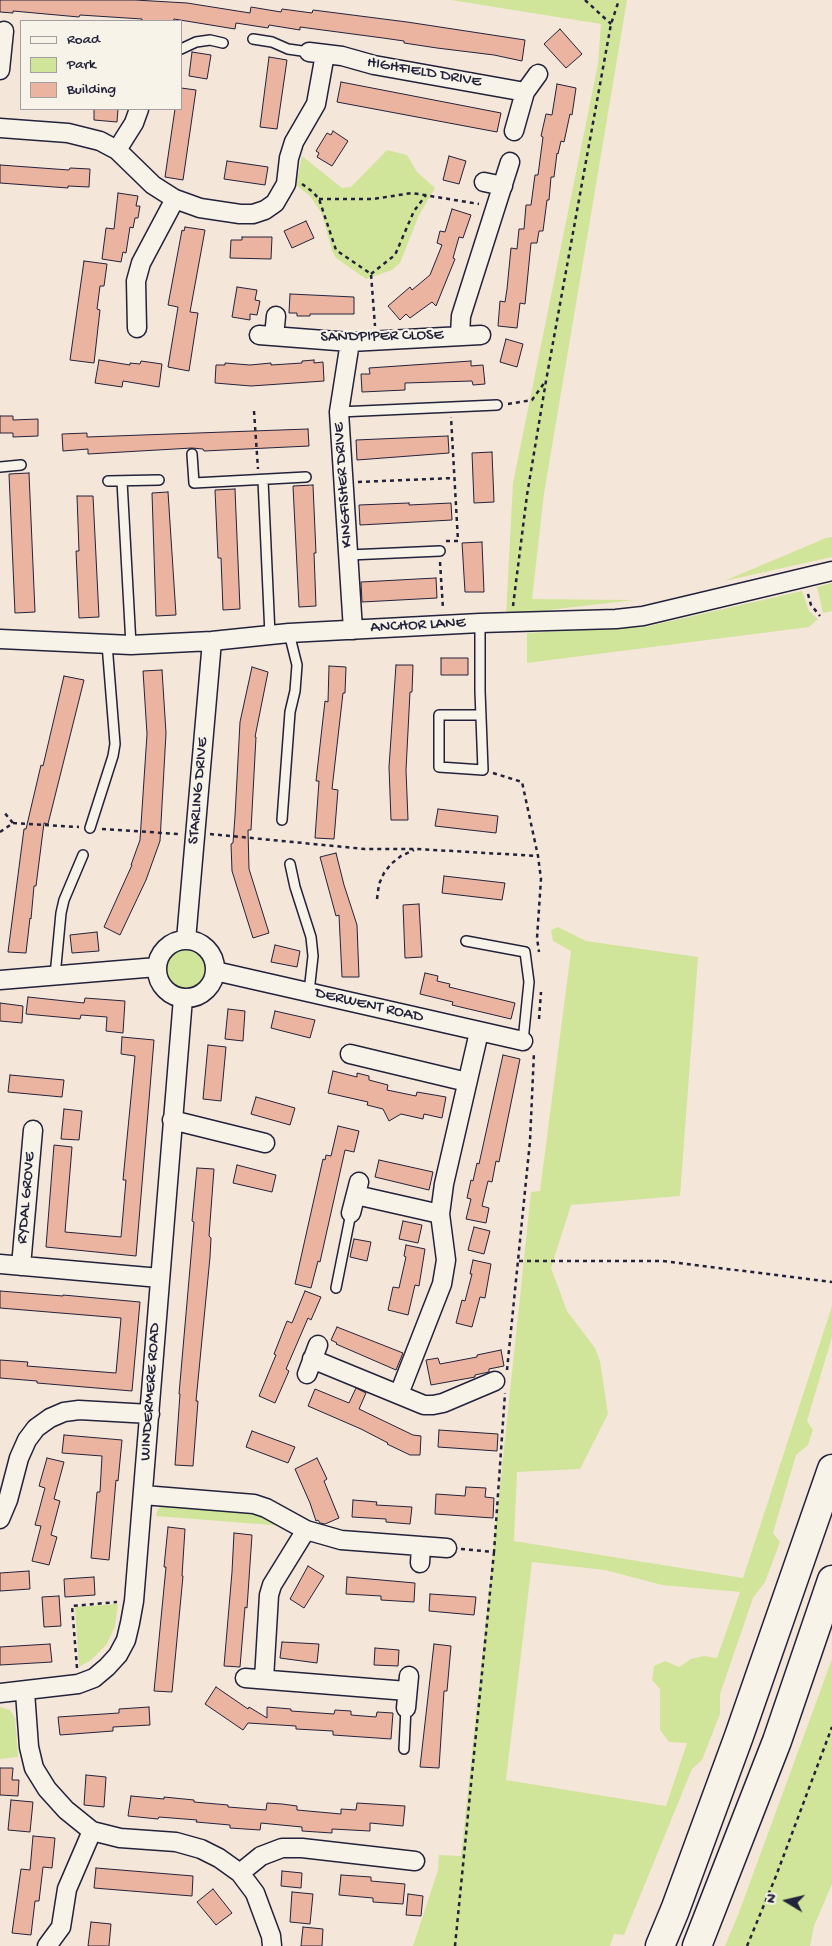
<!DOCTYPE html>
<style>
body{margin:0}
#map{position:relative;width:832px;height:1946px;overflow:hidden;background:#f5e6da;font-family:"Gochi Hand",sans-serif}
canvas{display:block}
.legend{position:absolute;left:20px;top:20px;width:162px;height:90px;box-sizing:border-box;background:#f7f3e8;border:1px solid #a29fa3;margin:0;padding:6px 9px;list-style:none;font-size:15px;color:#22223b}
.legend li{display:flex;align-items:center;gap:10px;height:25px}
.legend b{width:25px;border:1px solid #a29fa3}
.north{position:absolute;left:762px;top:1876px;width:50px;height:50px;-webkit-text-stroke:4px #f7f3e8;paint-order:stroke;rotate:279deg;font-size:14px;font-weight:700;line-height:20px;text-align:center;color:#22223b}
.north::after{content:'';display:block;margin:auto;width:18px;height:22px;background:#22223b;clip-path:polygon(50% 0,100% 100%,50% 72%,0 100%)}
</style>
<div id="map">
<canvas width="832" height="1946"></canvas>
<ul class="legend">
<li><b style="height:6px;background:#f7f3e8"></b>Road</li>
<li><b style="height:14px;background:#d1e59a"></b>Park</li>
<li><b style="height:14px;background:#ebb4a0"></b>Building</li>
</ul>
<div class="north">N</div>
</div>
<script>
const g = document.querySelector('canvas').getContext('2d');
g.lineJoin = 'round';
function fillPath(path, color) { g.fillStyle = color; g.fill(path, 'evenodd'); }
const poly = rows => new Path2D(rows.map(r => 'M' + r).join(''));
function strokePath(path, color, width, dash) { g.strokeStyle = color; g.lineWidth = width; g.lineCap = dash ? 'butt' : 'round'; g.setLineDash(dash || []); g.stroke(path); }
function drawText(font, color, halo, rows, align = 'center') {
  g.font = font + ' "Gochi Hand",sans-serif'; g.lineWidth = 4.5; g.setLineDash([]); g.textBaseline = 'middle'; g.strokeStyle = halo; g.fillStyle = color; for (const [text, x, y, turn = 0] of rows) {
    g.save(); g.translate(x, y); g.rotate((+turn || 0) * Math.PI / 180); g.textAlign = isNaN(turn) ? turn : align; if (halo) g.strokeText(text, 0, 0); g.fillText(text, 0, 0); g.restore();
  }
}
fillPath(poly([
 [451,0,627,0,544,494,532,599,634,600,506,615,513,483,598,64,601,24],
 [387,150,407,155,417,172,435,188,419,215,400,263,392,270,366,279,336,258,332,251,322,214,310,196,296,185,302,156,342,188,351,187],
 [832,537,832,557,724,581,826,538],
 [832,583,832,611,823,613,817,587],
 [802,591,809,611,818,619,809,627,527,663,527,633,645,627],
 [558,927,586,941,698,957,680,1196,571,1205,551,1268,567,1311,595,1348,600,1361,608,1414,580,1469,517,1472,514,1541,743,1578,832,1306,832,1337,807,1421,813,1430,808,1445,796,1455,773,1533,780,1542,765,1582,753,1598,720,1694,720,1714,702,1760,692,1769,624,1935,614,1934,610,1946,413,1946,438,1870,439,1855,461,1856,531,1192,540,1191,571,951,553,941,551,930],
 [532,1562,605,1570,662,1585,740,1592,717,1658,704,1656,691,1659,679,1667,665,1661,654,1666,652,1680,660,1689,660,1730,669,1742,687,1743,666,1806,506,1780],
 '162 970a23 23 0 1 1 46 0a23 23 0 1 1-46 0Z',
 [169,1503,254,1511,284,1526,156,1516,158,1509,160,1507,169,1507],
 [118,1604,115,1626,107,1644,91,1660,79,1667,75,1607],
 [832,1659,832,1884,814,1926,810,1946,725,1946,738,1915],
 [0,1707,10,1710,15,1718,18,1757,0,1759]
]), '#d1e59a');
const building = poly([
 [0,0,135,0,187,3,250,13,251,7,281,12,282,9,312,13,313,10,407,22,525,40,522,61,494,55,437,48,404,43,404,41,383,38,300,27,300,30,269,25,268,28,236,23,235,29,174,19,173,21,142,21,142,19,80,15,79,17,13,11,13,13,0,12,0,0],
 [560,29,582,54,566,68,544,44,560,29],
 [192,52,211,55,207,79,189,76,192,52],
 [269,57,287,60,277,129,260,127,269,57],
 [341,82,501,113,497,132,337,102,341,82],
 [557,84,576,88,572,115,570,114,564,142,561,141,558,154,557,153,554,177,551,177,549,200,547,200,543,231,539,231,537,243,531,243,525,304,520,303,517,328,498,326,500,301,505,302,507,289,511,248,517,249,519,229,524,229,526,205,531,205,535,175,538,175,543,137,541,136,546,114,552,115,557,84],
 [181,88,196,90,183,180,165,177,175,109,181,109,181,88],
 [94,109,118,109,117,122,94,120,94,109],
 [333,131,348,141,332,166,317,157,319,153,316,151,327,133,331,135,333,131],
 [449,156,466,161,459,184,443,180,449,156],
 [227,161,268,167,265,185,224,179,227,161],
 [0,165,69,170,70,168,90,169,89,187,68,186,68,188,0,183,0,165],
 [118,193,138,196,136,206,140,206,138,218,135,218,133,228,130,227,126,253,123,252,121,262,102,259,106,228,114,229,118,193],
 [452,209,471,215,463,238,459,237,453,258,455,259,436,306,432,302,410,318,406,314,400,320,388,306,410,287,412,290,430,275,442,245,437,243,440,231,445,232,452,209],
 [306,221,314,238,292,248,284,231,306,221],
 [185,227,205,230,190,312,198,313,189,371,168,367,178,307,168,305,182,230,184,231,185,227],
 [242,237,272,237,271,259,230,258,231,240,242,240,242,237],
 [84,261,107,264,104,286,100,286,97,309,100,310,94,363,70,360,84,261],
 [237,287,257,290,255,300,260,301,257,315,250,314,250,320,232,317,237,287],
 [290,294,354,297,354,314,310,314,310,316,297,316,297,313,289,313,290,294],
 [506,339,523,344,517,367,500,362,506,339],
 [99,360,130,365,130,363,140,364,141,361,162,364,159,387,123,381,122,387,95,383,99,360],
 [314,360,314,363,323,362,324,381,251,386,215,383,216,365,225,365,225,363,250,365,271,363,271,365,302,363,302,361,314,360],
 [471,361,471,366,483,365,485,384,473,385,472,381,405,383,405,390,362,392,361,374,370,374,369,368,471,361],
 [0,416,13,416,13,420,38,419,38,436,13,437,13,433,0,433,0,416],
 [308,429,309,446,204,451,203,449,192,448,88,454,88,449,63,451,62,434,87,433,87,437,308,429],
 [448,436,449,453,357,460,356,440,448,436],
 [492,452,494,502,474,503,472,453,492,452],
 [29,473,35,612,15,613,9,474,29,473],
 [313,485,316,553,314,553,316,606,299,607,293,486,313,485],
 [235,489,240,609,223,610,221,558,218,558,215,490,235,489],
 [168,492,176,615,156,616,152,493,168,492],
 [77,496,93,496,99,617,79,618,76,551,79,551,77,496],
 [409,503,409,505,451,503,452,520,360,525,359,505,409,503],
 [482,542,484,592,465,592,462,543,482,542],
 [436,578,437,598,362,602,361,582,436,578],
 [441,658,468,658,468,675,441,675,441,658],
 [396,665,413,665,412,692,410,692,406,770,408,820,391,820,389,767,396,665],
 [329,666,346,667,345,693,343,693,332,789,338,790,334,839,315,838,319,781,316,781,325,701,328,702,329,666],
 [252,667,268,672,255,737,256,737,251,830,248,830,249,869,269,933,253,938,232,871,231,844,233,843,235,816,240,722,252,667],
 [162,670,166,733,160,841,146,880,120,935,104,927,132,865,131,865,140,840,147,734,143,671,162,670],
 [64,676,84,680,48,824,44,823,36,886,34,886,31,919,30,918,26,953,8,952,24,829,26,829,41,765,43,766,64,676],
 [438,809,498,816,496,833,435,826,438,809],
 [336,853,344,885,357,925,359,977,342,977,339,915,336,916,320,857,336,853],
 [444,876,505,883,502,900,442,893,444,876],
 [419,904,422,957,405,958,403,905,419,904],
 [97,932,99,951,72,953,70,935,97,932],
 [275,945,300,951,297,967,271,962,275,945],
 [425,973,438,976,437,981,450,984,449,987,515,1003,511,1019,452,1005,453,1002,420,994,425,973],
 [28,997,84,1003,85,998,125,1001,123,1033,106,1031,107,1017,81,1015,80,1019,26,1014,28,997],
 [0,1003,23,1006,22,1023,0,1021,0,1003],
 [228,1009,245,1011,243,1041,225,1039,228,1009],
 [275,1011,315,1020,310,1038,271,1028,275,1011],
 [122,1037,154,1040,136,1256,46,1247,54,1145,72,1147,65,1232,121,1237,126,1180,123,1180,135,1056,121,1054,122,1037],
 [208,1045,226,1047,221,1101,203,1099,208,1045],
 [503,1055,520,1059,499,1162,496,1161,492,1182,488,1181,482,1206,489,1208,486,1223,466,1219,471,1199,467,1198,471,1180,473,1181,477,1163,479,1164,503,1055],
 [333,1071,357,1077,357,1073,369,1076,369,1080,388,1085,387,1090,416,1096,417,1092,446,1097,442,1118,424,1114,423,1119,401,1114,389,1121,383,1109,367,1105,368,1102,328,1093,333,1071],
 [10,1075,64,1080,62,1097,8,1092,10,1075],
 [256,1097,295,1108,290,1125,251,1114,256,1097],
 [64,1109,82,1111,79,1140,61,1139,64,1109],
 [338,1126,359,1131,354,1152,345,1150,320,1262,318,1261,311,1288,295,1284,323,1159,325,1160,326,1155,331,1156,338,1126],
 [379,1160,433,1172,429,1190,375,1177,379,1160],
 [237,1165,276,1175,272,1192,233,1183,237,1165],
 [197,1168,214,1169,209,1236,211,1238,210,1257,196,1401,198,1401,193,1466,175,1465,180,1394,179,1394,194,1222,192,1221,197,1168],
 [403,1221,422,1225,418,1243,399,1239,403,1221],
 [474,1227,490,1231,484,1254,468,1250,474,1227],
 [354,1239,371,1242,367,1261,350,1257,354,1239],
 [406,1245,425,1249,419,1286,415,1285,408,1315,388,1310,393,1287,399,1288,406,1257,404,1256,406,1245],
 [473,1260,491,1264,485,1298,480,1297,472,1327,456,1323,462,1300,465,1301,472,1274,470,1274,473,1260],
 [0,1291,63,1296,63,1295,140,1302,132,1391,37,1383,37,1381,0,1378,0,1360,28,1362,27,1366,116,1373,121,1318,0,1308,0,1291],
 [305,1291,321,1297,311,1320,308,1318,286,1369,289,1371,275,1403,259,1396,276,1355,274,1354,287,1321,292,1323,305,1291],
 [337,1327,403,1353,396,1370,336,1344,337,1343,331,1340,337,1327],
 [501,1350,504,1366,489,1369,489,1372,475,1375,475,1377,431,1385,426,1360,438,1358,440,1364,477,1357,477,1355,501,1350],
 [356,1388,366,1393,359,1409,413,1435,421,1436,420,1455,410,1455,387,1444,388,1443,361,1429,308,1406,315,1389,349,1403,356,1388],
 [439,1430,498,1434,497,1451,438,1447,439,1430],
 [252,1431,295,1447,288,1463,246,1447,252,1431],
 [64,1435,122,1440,118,1481,116,1480,109,1560,91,1558,97,1492,100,1492,102,1456,62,1453,64,1435],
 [47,1458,64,1462,54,1499,60,1501,51,1535,57,1537,49,1565,32,1561,41,1526,35,1525,45,1488,39,1486,47,1458],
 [317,1458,327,1479,324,1481,339,1518,325,1524,320,1523,318,1520,316,1521,310,1503,295,1469,317,1458],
 [466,1487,486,1488,485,1497,494,1498,493,1518,435,1514,436,1494,465,1496,466,1487],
 [353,1500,377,1502,376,1505,412,1507,410,1524,386,1522,386,1519,352,1517,353,1500],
 [168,1527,185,1529,182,1576,183,1576,172,1692,154,1691,166,1567,164,1567,168,1527],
 [234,1533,252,1535,247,1608,245,1607,240,1667,224,1666,232,1572,234,1533],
 [308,1566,324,1576,304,1608,290,1599,308,1566],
 [29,1571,30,1589,0,1591,0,1573,29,1571],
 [94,1577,95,1595,65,1597,64,1579,94,1577],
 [347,1577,415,1583,414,1602,381,1600,381,1596,346,1594,347,1577],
 [430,1594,476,1597,474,1615,429,1611,430,1594],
 [59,1596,61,1626,44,1627,42,1597,59,1596],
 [282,1642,319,1644,317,1663,280,1658,282,1642],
 [50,1644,52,1662,0,1665,0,1647,50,1644],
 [434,1644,451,1646,447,1691,444,1691,439,1768,420,1767,434,1644],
 [375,1648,399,1650,398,1666,374,1665,375,1648],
 [216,1687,248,1709,249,1707,267,1718,267,1707,291,1709,291,1711,334,1714,335,1710,351,1711,351,1715,376,1717,377,1712,393,1713,391,1739,333,1735,333,1731,296,1729,296,1726,248,1723,243,1730,205,1704,216,1687],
 [149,1707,150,1725,113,1727,113,1731,60,1735,58,1717,119,1713,119,1709,149,1707],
 [0,1768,13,1768,12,1780,19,1780,18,1796,0,1795,0,1768],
 [86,1775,106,1777,104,1807,84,1805,86,1775],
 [131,1796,164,1799,164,1797,194,1800,194,1802,228,1805,228,1807,266,1810,267,1803,282,1804,297,1806,297,1810,341,1814,341,1809,356,1810,357,1803,405,1806,403,1826,370,1823,370,1831,332,1829,332,1833,302,1831,302,1827,281,1825,261,1823,260,1830,230,1828,230,1825,196,1822,197,1820,159,1817,158,1819,128,1816,131,1796],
 [11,1800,33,1802,30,1832,8,1830,11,1800],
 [33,1836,55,1838,52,1868,43,1867,39,1901,35,1901,31,1935,12,1933,21,1869,30,1870,33,1836],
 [96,1868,193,1876,192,1896,94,1888,96,1868],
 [282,1871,302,1873,301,1888,281,1886,282,1871],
 [341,1875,371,1877,371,1881,405,1884,403,1904,373,1902,373,1898,339,1895,341,1875],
 [213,1889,232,1913,216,1925,197,1902,213,1889],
 [292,1892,313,1894,310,1924,290,1922,292,1892],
 [408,1894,423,1896,421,1916,406,1915,408,1894],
 [91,1922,111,1924,109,1946,88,1946,91,1922],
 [303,1927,323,1929,322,1946,301,1946,303,1927]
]);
fillPath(building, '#ebb4a0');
strokePath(building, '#22223b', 1);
const lane = poly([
 [253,39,272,42,288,49,309,52],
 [181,49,196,42,210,40,223,43],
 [339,412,497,405],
 [192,454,194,483,306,477],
 [0,467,21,465],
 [263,480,270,635],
 [108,481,159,480],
 [122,481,131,645],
 [349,555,440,551],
 [480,623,480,691,483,770,439,767,439,715,481,715],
 [282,820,290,712,295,691,297,665,289,633],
 [90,828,113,756,115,744,107,644],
 [290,864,295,887,311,937,313,956,309,992],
 [466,941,525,952,529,982,523,1041],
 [55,976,61,913,64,900,83,855],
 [336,1288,351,1213],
 [404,1749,406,1708]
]);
const street = poly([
 [309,52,342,56,374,65,525,92],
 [0,70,4,31],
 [0,128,68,133,100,141,117,150,153,185,175,199,200,208,240,214,253,214,265,210,275,203,286,184,289,158,294,142,316,104,325,54],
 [514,131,525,92,538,74],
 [117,150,134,123,139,109],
 [484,182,503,186],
 [137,328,136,281,141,263,175,199],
 [259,335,350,342,481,335],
 [460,335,461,316,510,162],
 [274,336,276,316],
 [350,342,339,412,353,630],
 [0,639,131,645,212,641,289,633,480,623,616,619,643,616,832,571],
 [186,940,212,641],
 '157 969a29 29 0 1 1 58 0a29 29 0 1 1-58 0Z',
 [215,971,523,1041],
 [0,980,157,967],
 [350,1054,467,1082],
 [172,1120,265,1143],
 [356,1195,440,1214],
 [351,1213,359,1182],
 [0,1264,160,1278],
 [21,1266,33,1130],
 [312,1359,424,1405,433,1405,443,1403,495,1381],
 [307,1374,318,1345],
 [399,1394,442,1284,446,1260,440,1214,444,1184,479,1032],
 [143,1495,254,1504,266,1508,306,1530,341,1540,447,1548],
 [0,1519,8,1500,19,1458,27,1440,36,1428,50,1418,64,1412,79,1410,150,1414],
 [420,1563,421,1546],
 [245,1678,407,1691],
 [264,1679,269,1595,272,1585,306,1530],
 [25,1692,29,1747,34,1768,47,1789,66,1810,92,1831,120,1838,176,1842,201,1849,219,1858,240,1873,255,1893,271,1936,272,1946],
 [0,1693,78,1684,94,1678,107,1667,118,1655,126,1640,130,1623,134,1601,183,998],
 [406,1708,409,1676],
 [240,1873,261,1856,282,1848,302,1848,415,1861],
 [47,1946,61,1927,67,1889,92,1831]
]);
const highway = poly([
 [660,1946,675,1910,739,1736,832,1469],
 [697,1946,777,1741,832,1580]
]);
strokePath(lane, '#22223b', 12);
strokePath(street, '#22223b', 21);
strokePath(highway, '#22223b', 31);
strokePath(poly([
 [585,0,611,24],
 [302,184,313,192,319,199,336,250,371,274,375,326],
 [319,199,373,199,412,193,479,204],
 [371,274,395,255,414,211,426,195],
 [508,404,532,400,545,382],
 [254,411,258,469],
 [358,482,454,478],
 [446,541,458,541,451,417],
 [440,562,443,609],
 [808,594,811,605,820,616],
 [513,606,527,495,546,381,611,24,619,0],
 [493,773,522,782,538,856,541,879,537,938,539,952],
 [13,823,79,827],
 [102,829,179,834],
 [0,832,13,823,3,811],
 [210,834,365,849,417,849,538,856],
 [377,899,379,884,384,873,391,864,401,856,414,850],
 [539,1019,541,992],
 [519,1261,663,1261,832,1282],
 [507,1370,530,1141,534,1052],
 [461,1549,494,1552,505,1393],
 [77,1668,72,1606,117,1602],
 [455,1946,494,1552],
 [747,1946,776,1876,832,1727]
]), '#22223b', 2.5, [4, 4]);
strokePath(lane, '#f7f3e8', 9);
strokePath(street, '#f7f3e8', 18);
strokePath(highway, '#f7f3e8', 28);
drawText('16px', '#22223b', '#f7f3e8', [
 ["HIGHFIELD DRIVE",424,73,10],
 ["SANDPIPER CLOSE",382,337,-1],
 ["KINGFISHER DRIVE",344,485,-94],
 ["ANCHOR LANE",418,626,-3],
 ["STARLING DRIVE",199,791,-85],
 ["DERWENT ROAD",369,1006,13],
 ["RYDAL GROVE",27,1198,-85],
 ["WINDERMERE ROAD",151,1392,-86]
]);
</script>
